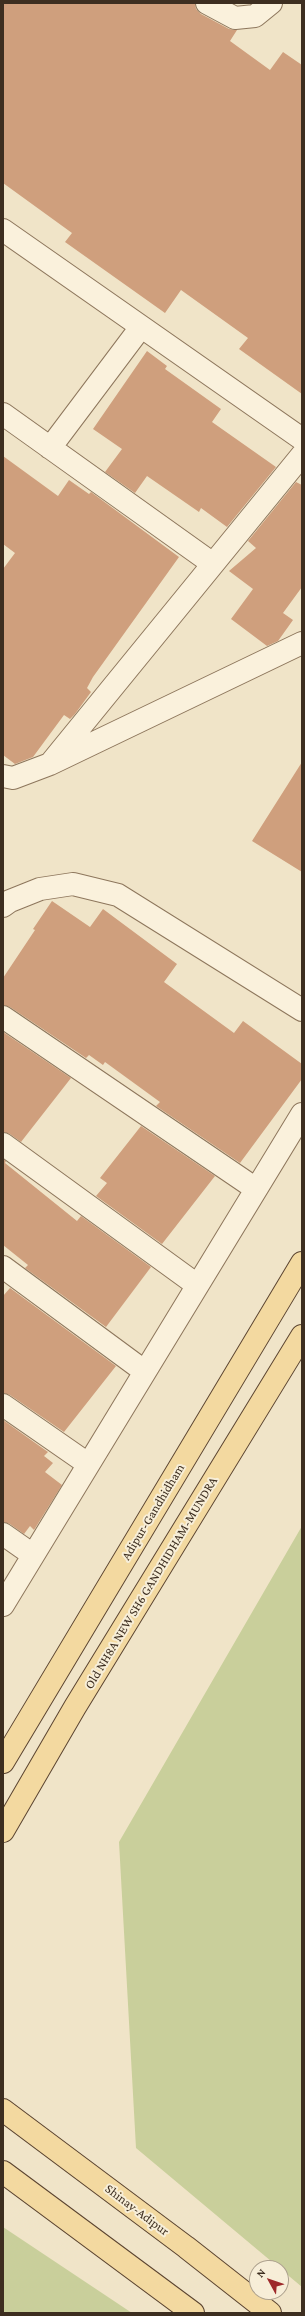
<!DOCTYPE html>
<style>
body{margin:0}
#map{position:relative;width:305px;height:2316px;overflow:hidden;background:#f0e4c8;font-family:"Crimson Pro",serif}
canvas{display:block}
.frame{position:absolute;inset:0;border:4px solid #3d2e20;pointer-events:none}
.north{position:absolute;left:249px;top:2260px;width:40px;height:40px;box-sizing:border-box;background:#f7eed8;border:1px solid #ada18e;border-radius:50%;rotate:310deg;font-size:11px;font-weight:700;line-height:16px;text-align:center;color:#3d2e20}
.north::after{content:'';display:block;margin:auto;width:14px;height:18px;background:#9e2a2b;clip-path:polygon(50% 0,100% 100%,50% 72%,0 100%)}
</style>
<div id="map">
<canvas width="305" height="2316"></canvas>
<div class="frame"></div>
<div class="north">N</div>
</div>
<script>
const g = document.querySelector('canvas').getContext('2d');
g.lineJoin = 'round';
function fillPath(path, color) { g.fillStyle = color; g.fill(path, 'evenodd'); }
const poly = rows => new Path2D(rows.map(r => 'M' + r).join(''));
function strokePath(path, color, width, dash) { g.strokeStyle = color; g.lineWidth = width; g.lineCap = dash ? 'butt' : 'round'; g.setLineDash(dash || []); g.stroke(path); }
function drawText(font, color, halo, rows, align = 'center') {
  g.font = font + ' "Crimson Pro",serif'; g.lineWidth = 4; g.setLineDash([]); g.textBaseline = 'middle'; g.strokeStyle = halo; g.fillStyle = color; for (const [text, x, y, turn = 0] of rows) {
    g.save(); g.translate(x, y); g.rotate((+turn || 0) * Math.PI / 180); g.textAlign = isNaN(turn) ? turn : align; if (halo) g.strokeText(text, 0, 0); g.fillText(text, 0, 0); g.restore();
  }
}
fillPath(poly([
 [302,1526,302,2287,136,2148,119,1842],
 [3,2227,132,2313,3,2313]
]), '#c9cf9b');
fillPath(poly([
 [3,3,195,3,196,9,201,14,229,29,237,30,230,41,270,70,283,52,302,65,302,394,239,349,248,338,181,290,165,313,65,242,72,233,3,183],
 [147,351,167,366,165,369,221,409,212,422,276,467,227,527,201,508,199,512,147,476,135,493,105,472,122,449,93,429],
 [3,456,58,496,69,480,89,494,91,492,179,557,93,677,87,688,91,692,75,714,70,719,64,715,33,757,15,764,3,755,3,569,15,553,3,544],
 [296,482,302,485,302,587,283,613,293,620,278,641,267,646,231,619,253,589,229,571,256,548,248,541],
 [302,762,302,872,252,841],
 [52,901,90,927,103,909,177,964,164,982,234,1033,243,1021,302,1064,302,1079,240,1163,156,1106,160,1102,105,1062,103,1065,89,1055,86,1058,10,1007,3,1005,3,978,35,930,33,929],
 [3,1032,71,1078,21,1142,10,1134,3,1132],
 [141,1126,215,1176,162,1244,96,1196,107,1183,100,1178],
 [3,1159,6,1161,5,1163,77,1221,81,1216,151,1267,106,1327,25,1268,28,1265,3,1245],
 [10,1288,116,1366,64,1432,10,1395,3,1393,3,1296],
 [3,1420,48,1452,44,1456,53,1463,45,1472,62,1485,34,1530,30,1526,24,1534,10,1524,3,1522]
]), '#cf9f7d');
const minor = poly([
 [207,3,235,18,255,16,271,3],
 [3,230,302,439],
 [3,414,213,564],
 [50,448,141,327],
 [50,764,302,455],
 [3,776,13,778,50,764,302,643],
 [3,906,10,901,40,889,73,884,118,895,302,1010],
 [3,1017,256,1189],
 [3,1144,197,1285],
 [3,1267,144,1371],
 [3,1405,88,1464],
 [3,1534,33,1555],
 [3,1605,302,1114]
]);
const major = poly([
 [3,1762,302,1263],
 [3,1831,75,1707,302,1336],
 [3,2110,186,2247,270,2313],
 [3,2172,193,2313]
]);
strokePath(minor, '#8d765c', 24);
strokePath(major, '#5b4430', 24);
strokePath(minor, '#faf1dc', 22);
strokePath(major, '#f3d9a0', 22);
drawText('13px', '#3d2e20', '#f7eed8', [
 ["Adipur-Gandhidham",153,1512,-59],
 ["Old NH8A NEW SH6 GANDHIDHAM-MUNDRA",151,1583,-59],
 ["Shinay-Adipur",137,2210,37]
]);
</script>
